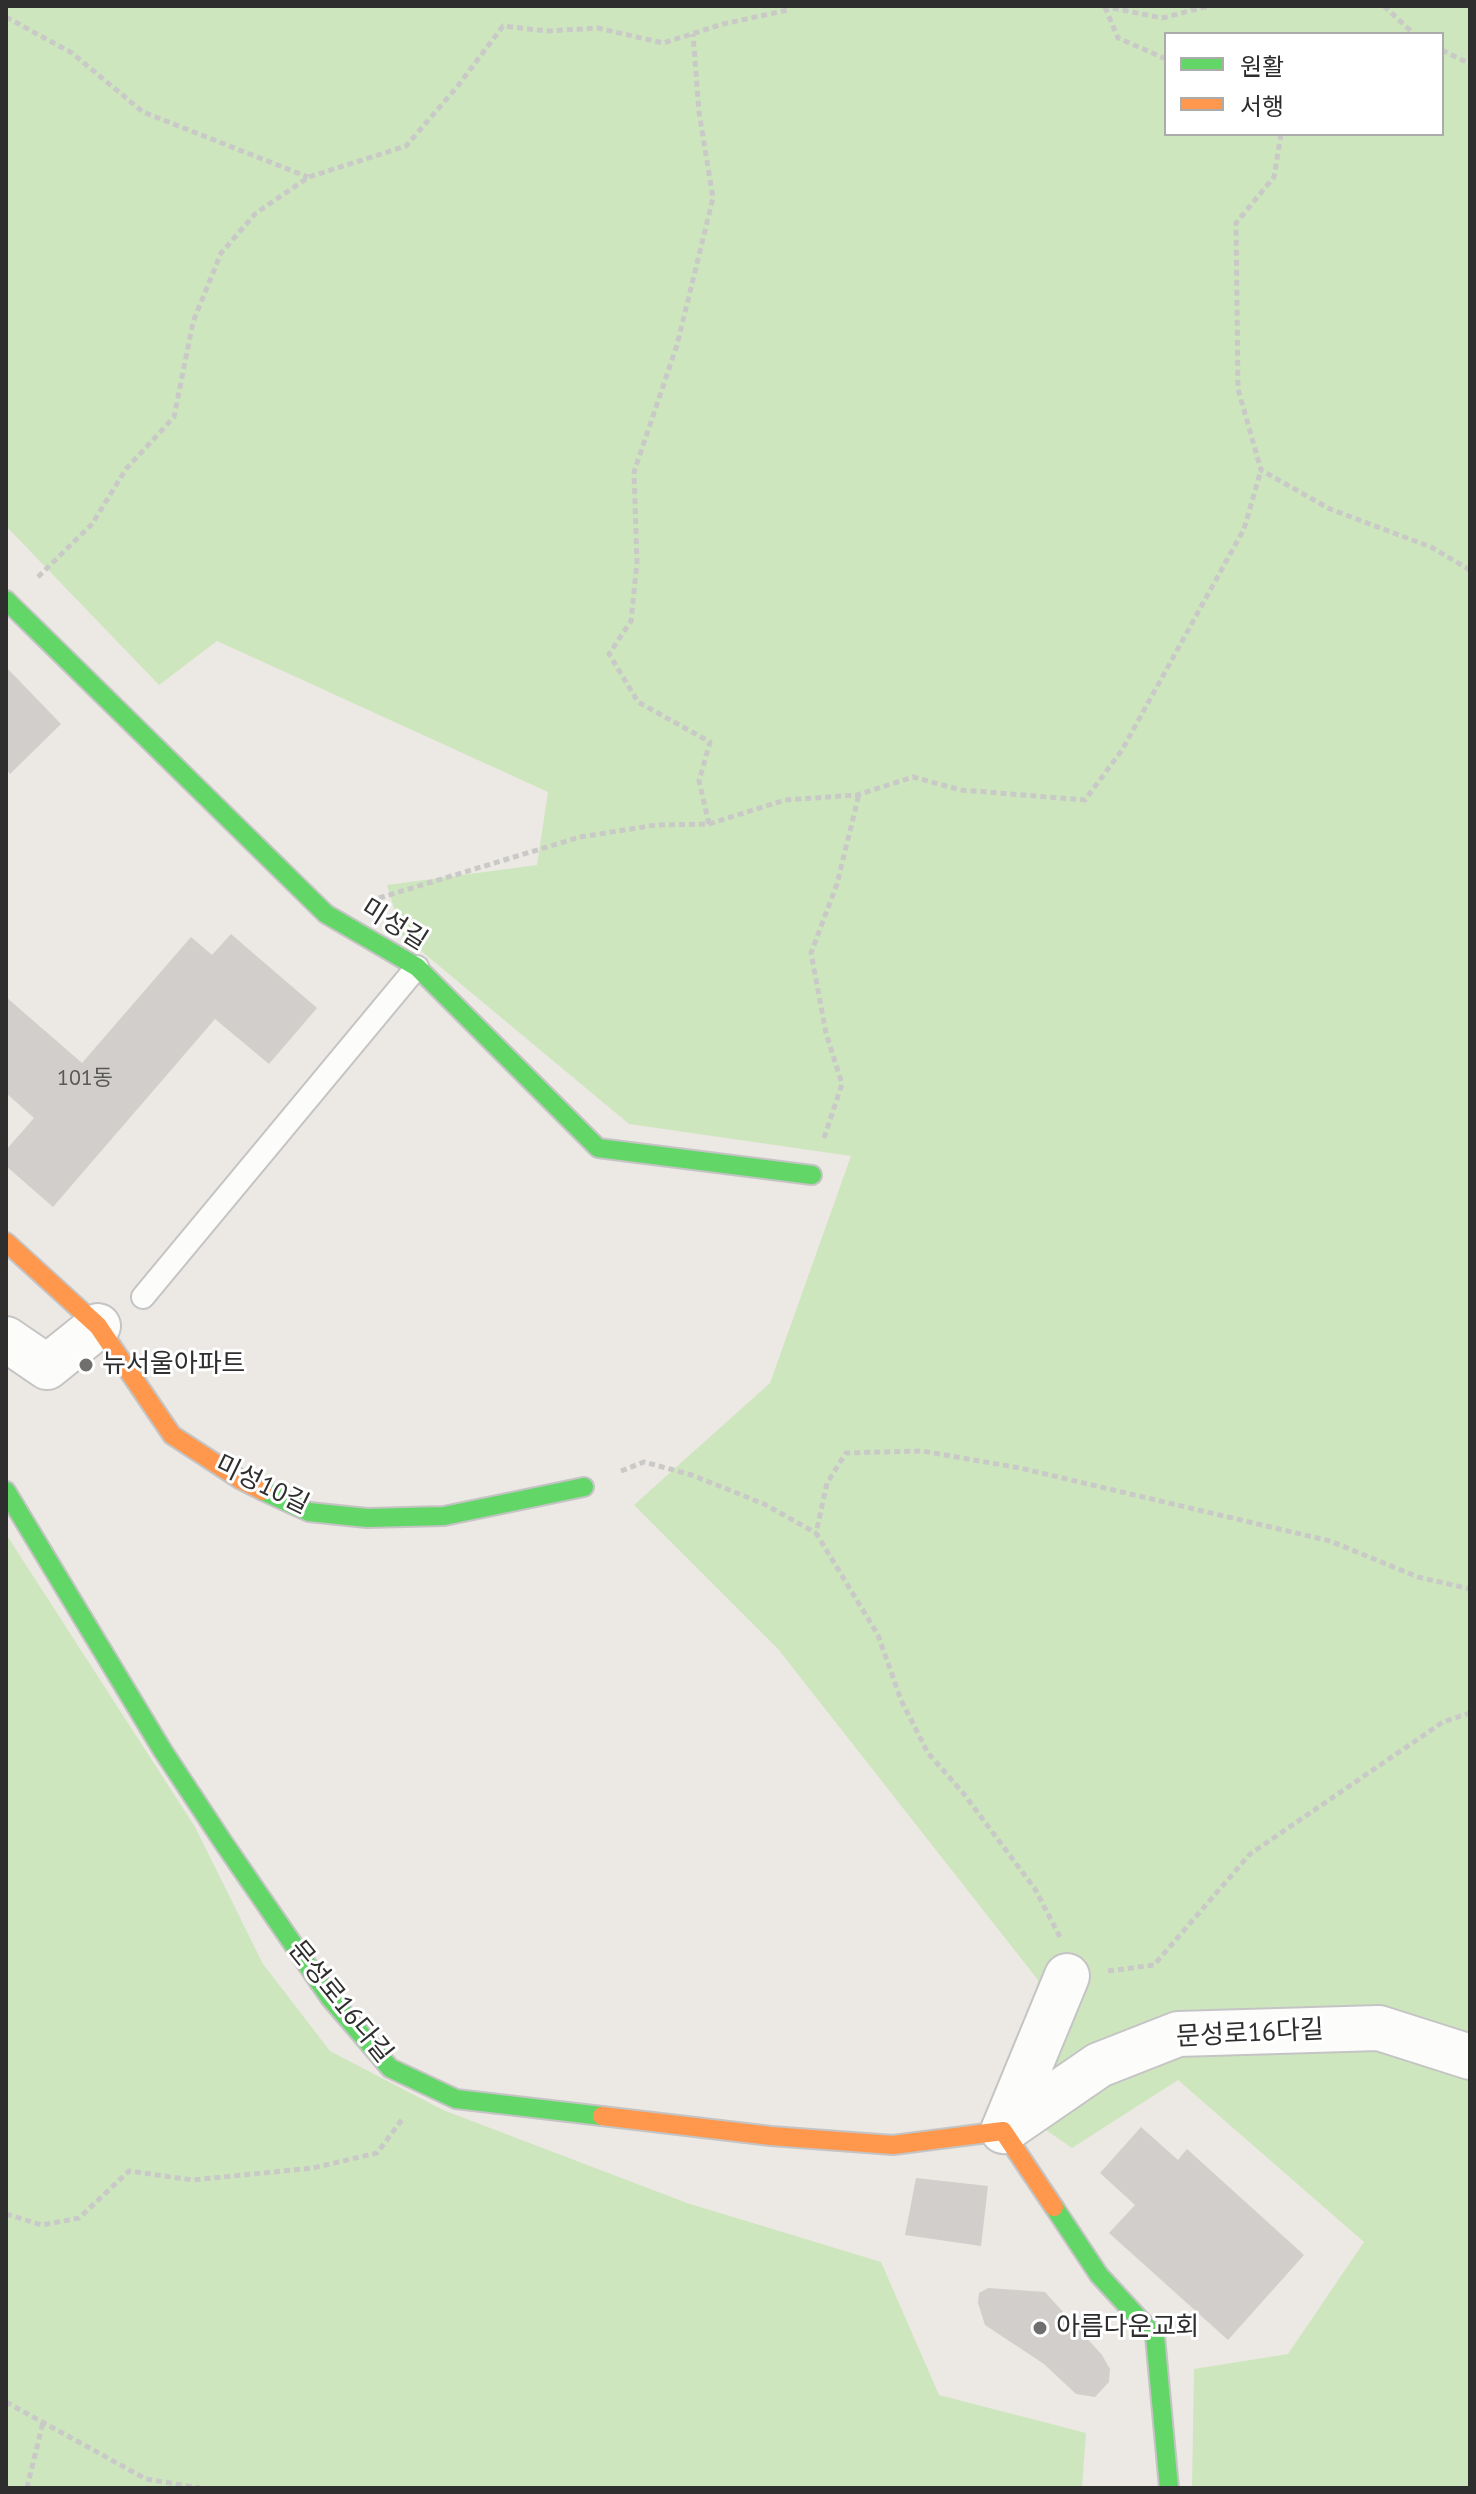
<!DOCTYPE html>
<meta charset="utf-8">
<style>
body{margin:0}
#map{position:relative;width:1476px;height:2494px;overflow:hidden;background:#ece8e4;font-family:"PT Sans","Noto Sans KR",sans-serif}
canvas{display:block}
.frame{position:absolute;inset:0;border:8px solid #2e2e2e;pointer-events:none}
.legend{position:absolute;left:1164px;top:32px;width:280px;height:104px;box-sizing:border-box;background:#fff;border:2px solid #ababab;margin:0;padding:10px 14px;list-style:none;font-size:24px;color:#2e2e2e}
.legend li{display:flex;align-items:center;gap:16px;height:40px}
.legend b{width:40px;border:2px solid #ababab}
</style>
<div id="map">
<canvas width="1476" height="2494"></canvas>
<div class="frame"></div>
<ul class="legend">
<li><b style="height:10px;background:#63d668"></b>원활</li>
<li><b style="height:10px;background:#ff974d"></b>서행</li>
</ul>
</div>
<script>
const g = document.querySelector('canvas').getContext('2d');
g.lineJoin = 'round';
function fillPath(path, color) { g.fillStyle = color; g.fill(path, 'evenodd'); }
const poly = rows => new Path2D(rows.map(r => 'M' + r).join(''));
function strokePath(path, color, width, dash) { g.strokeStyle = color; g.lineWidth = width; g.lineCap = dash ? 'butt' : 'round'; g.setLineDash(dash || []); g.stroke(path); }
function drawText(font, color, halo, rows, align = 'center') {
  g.font = font + ' "PT Sans","Noto Sans KR",sans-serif'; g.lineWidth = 6; g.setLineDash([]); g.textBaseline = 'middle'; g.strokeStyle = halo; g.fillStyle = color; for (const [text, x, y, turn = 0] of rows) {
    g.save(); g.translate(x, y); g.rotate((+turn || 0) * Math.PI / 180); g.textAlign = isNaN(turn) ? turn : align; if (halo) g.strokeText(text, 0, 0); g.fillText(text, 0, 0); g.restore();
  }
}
fillPath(poly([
 [6,6,1470,6,1470,2488,1192,2488,1194,2369,1288,2354,1364,2242,1178,2080,1072,2148,1033,2121,1038,1980,778,1649,634,1505,770,1383,851,1156,629,1124,402,935,387,885,537,865,548,792,217,641,159,685,6,526],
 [1166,34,1442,34,1442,134,1166,134],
 [6,1534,195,1827,263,1964,330,2051,443,2110,687,2203,881,2262,939,2395,1086,2433,1082,2488,6,2488]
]), '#cee6be');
fillPath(poly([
 [6,667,61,724,10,774,6,769],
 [231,934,317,1008,269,1064,215,1019,53,1207,6,1166,6,1150,34,1118,6,1093,6,997,82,1063,191,937,212,955],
 [1141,2127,1178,2160,1187,2149,1304,2255,1228,2340,1109,2233,1135,2205,1100,2173],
 [916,2178,988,2186,981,2246,905,2235],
 [988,2288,1045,2292,1102,2355,1110,2369,1109,2382,1095,2397,1076,2394,1044,2364,985,2325,978,2303,979,2293]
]), '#d1cecb');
const lane = poly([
 [143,1297,417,967]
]);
const street = poly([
 [6,1339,47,1367,98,1326],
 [1067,1976,1003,2131,1099,2065,1178,2034,1379,2028,1470,2057]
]);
const fast = poly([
 [6,600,326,914,417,967,598,1148,812,1175],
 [6,1491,163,1751,223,1842,330,1998,390,2068,456,2099,602,2116],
 [263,1491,309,1512,367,1518,444,1516,584,1487],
 [1054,2207,1099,2275,1155,2336,1169,2488]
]);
const slow = poly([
 [6,1242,98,1326,172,1435,241,1480,263,1491],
 [602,2116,771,2136,893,2145,1003,2131,1054,2207]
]);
strokePath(lane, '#c5c4c5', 26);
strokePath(street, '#c5c4c5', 48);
strokePath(fast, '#c5c4c5', 22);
strokePath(slow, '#c5c4c5', 22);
strokePath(poly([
 [1103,6,1162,18,1209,6],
 [1384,6,1414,34],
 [1105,7,1118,38,1166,59],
 [6,17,72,53,143,112,308,177],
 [1442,50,1470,64],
 [1281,134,1274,177,1236,223,1238,389,1261,470,1330,509,1431,547,1470,570],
 [38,577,92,524,126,469,174,417,193,322,221,253,256,213,309,177,406,146,457,87,503,26,547,31,598,28,663,43,723,24,788,10,789,6],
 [709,824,785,800,857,795,913,777,961,790,1085,800,1122,750,1244,529,1261,470],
 [379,898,580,837,656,825,709,824,699,781,710,742,638,702,609,654,631,621,637,563,634,472,677,345,713,198,699,112,693,34],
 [824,1138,842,1084,826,1033,811,953,837,884,859,794],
 [621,1471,644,1462,692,1475,764,1504,816,1533],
 [1060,1937,1035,1889,964,1794,928,1753,901,1700,878,1635,816,1533,827,1483,846,1453,922,1451,1020,1468,1330,1541,1418,1577,1470,1589],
 [1108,1971,1154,1965,1250,1854,1443,1722,1470,1713],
 [6,2214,42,2225,79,2218,129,2171,193,2180,313,2168,377,2153,404,2117],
 [6,2402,146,2479,200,2488],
 [27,2488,43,2422]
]), '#c9c9c8', 5, [6, 4]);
strokePath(lane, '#fcfcfb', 22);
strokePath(street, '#fcfcfb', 44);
strokePath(fast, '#63d668', 18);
strokePath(slow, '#ff974d', 18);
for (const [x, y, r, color] of [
 [86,1365,8,"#706f6e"],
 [1040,2328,8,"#706f6e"]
]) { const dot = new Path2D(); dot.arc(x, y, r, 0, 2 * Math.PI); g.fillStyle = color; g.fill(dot); strokePath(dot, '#fff', 3); }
drawText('22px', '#585857', null, [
 ["101동",85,1079]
]);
drawText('26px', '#2e2e2e', '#fff', [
 ["미성길",394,925,32],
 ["미성10길",262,1485,26],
 ["문성로16다길",340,2002,51],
 ["문성로16다길",1250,2034,-3]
]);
drawText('26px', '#2e2e2e', '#fff', [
 ["뉴서울아파트",102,1365],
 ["아름다운교회",1056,2328]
], 'left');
</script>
